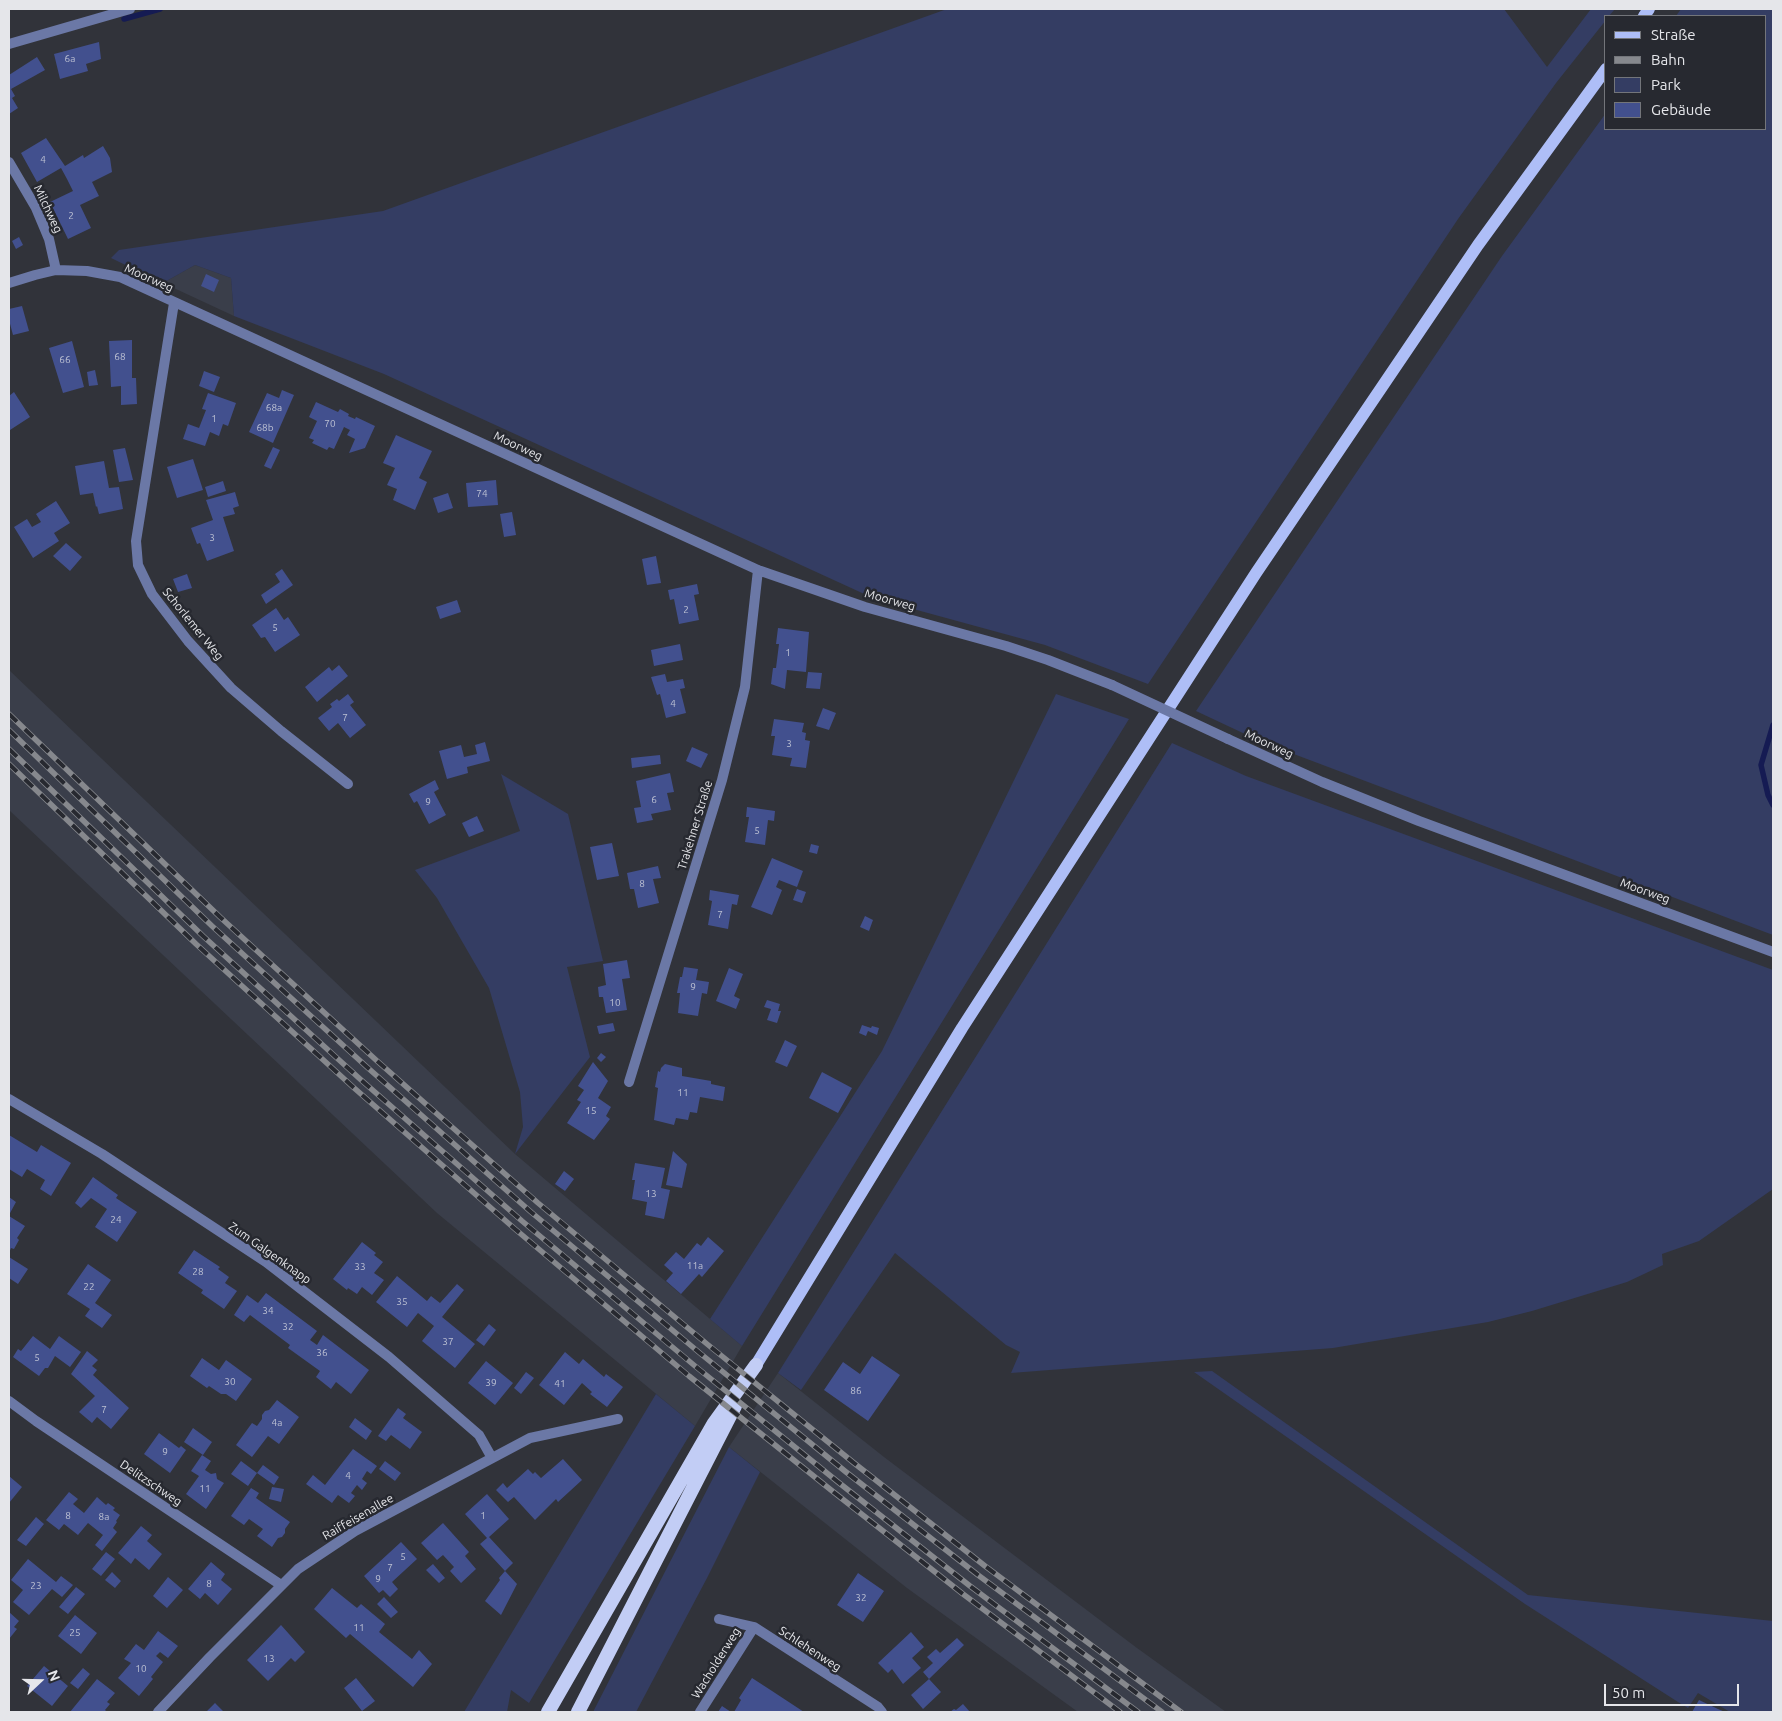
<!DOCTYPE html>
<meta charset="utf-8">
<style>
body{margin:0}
#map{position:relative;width:1782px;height:1721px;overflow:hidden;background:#31333a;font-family:Ubuntu,sans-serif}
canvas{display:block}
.frame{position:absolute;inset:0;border:10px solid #e5e6ea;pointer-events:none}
.legend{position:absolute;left:1604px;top:15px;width:162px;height:115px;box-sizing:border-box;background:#272930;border:1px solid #73757a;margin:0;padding:6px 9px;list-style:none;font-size:15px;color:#e5e6ea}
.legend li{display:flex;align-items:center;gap:10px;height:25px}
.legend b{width:25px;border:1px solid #73757a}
.north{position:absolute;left:15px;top:1656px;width:50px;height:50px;-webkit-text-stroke:4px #272930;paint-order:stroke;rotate:69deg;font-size:14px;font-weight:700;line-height:20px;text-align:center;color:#e5e6ea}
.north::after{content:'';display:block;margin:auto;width:18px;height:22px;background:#e5e6ea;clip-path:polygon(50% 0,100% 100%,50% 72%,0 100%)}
.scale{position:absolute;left:1604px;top:1684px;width:135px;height:22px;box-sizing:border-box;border:2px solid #e5e6ea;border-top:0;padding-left:6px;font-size:15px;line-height:18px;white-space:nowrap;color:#e5e6ea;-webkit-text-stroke:4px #272930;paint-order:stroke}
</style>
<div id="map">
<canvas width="1782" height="1721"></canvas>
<div class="frame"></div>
<ul class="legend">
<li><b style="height:6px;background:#aebef7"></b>Straße</li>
<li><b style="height:6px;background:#86888d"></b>Bahn</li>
<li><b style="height:14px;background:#343d63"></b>Park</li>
<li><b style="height:14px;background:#42508e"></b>Gebäude</li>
</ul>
<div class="north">N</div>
<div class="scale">50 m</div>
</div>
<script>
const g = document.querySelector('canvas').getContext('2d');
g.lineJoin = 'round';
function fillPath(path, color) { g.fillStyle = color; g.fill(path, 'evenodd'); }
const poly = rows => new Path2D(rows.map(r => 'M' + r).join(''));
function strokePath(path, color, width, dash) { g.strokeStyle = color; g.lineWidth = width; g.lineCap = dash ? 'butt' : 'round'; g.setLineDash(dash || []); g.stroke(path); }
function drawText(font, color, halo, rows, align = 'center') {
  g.font = font + ' Ubuntu,sans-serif'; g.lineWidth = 5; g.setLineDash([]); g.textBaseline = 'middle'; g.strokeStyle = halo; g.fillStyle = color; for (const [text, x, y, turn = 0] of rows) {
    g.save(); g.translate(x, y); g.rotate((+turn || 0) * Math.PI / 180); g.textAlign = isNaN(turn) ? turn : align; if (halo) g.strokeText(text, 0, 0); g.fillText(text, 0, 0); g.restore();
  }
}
fillPath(poly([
 [195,265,231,278,234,316,163,283],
 [9,670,515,1154,742,1346,695,1426,437,1213,9,810],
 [778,1373,884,1457,1137,1648,1226,1712,1078,1712,907,1588,729,1447]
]), '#3a3e4a');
fillPath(poly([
 [947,9,1504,9,1547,67,1591,9,1615,9,1609,16,1606,16,1606,20,1556,83,1458,219,1148,684,1045,645,873,598,384,374,234,316,231,278,195,265,163,283,111,258,119,250,383,211],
 [1681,9,1773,9,1773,935,1262,742,1196,711,1502,256,1606,113,1606,129,1766,129,1766,16,1676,16],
 [1056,694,1129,719,742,1346,710,1319,882,1051],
 [1172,743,1246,776,1773,970,1773,1189,1699,1241,1662,1254,1663,1265,1627,1282,1532,1311,1488,1322,1333,1348,1011,1373,1020,1352,1006,1345,895,1253,801,1390,778,1373],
 [501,774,568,814,603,961,567,967,590,1057,515,1154,523,1127,520,1092,489,988,437,898,415,870,520,831],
 [1212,1371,1528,1595,1773,1621,1773,1708,1771,1712,1730,1712,1698,1693,1688,1708,1678,1702,1525,1604,1194,1372],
 [656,1394,695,1426,529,1703,511,1690,507,1712,464,1712],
 [729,1447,760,1472,707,1578,636,1712,593,1712]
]), '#343d63');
strokePath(poly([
 [124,19,160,9],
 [1773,725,1761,765,1768,795,1773,805]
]), '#151b53', 5.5);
fillPath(poly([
 [99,42,101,59,86,64,88,71,60,79,54,54],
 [37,57,45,70,11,89,15,96,12,98,18,108,9,114,9,75],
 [46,138,65,166,83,155,84,158,103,146,110,158,112,172,92,182,99,196,80,205,91,228,68,239,50,202,73,191,67,179,61,168,37,182,21,153],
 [19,237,23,245,16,249,12,241],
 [206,274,219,280,214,292,201,286],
 [22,306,29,331,13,335,9,320,9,309],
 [132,340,132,378,136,378,137,404,121,405,121,386,111,387,109,341],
 [72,341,84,387,63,393,49,348],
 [95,370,98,385,89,386,87,372],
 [204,371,220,377,214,392,199,386],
 [282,390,294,395,273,443,249,432,267,393,279,398],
 [14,392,30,417,10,430,9,396],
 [208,393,236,403,228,426,223,424,219,436,210,432,205,446,183,439,188,424,199,428,206,410,202,409],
 [316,402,338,412,340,409,349,414,348,416,355,419,356,417,375,426,365,448,349,453,355,439,347,435,350,430,344,427,334,449,329,447,327,450,312,443,314,440,309,438,317,421,309,417],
 [396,435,432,451,419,478,427,482,415,510,393,500,397,489,387,485,395,468,383,463],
 [273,447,280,450,271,469,264,466],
 [125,448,133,480,119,482,113,450],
 [193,459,203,490,177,498,167,467],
 [104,461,109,488,119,487,123,509,99,514,97,506,96,507,93,493,80,495,75,466],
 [496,480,498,505,468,507,466,483],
 [223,481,226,491,208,497,205,487],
 [235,492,239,506,233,508,235,514,223,517,234,551,207,561,200,543,197,544,191,528,213,520,206,500],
 [448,493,453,508,438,513,433,498],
 [56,501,70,523,54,533,59,541,33,558,14,527,27,519,32,527,41,522,36,514],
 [512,512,516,535,504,537,500,514],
 [66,543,82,557,70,571,53,556],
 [656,556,661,583,647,585,642,559],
 [282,569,293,585,266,604,261,595,280,582,275,574],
 [187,574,192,588,178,592,173,579],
 [697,584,699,594,694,595,699,620,679,624,674,599,670,600,668,590],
 [457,600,461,612,440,619,436,607],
 [276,608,284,620,288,617,300,635,275,652,265,637,261,638,252,625],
 [778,628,809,632,806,672,787,670,785,689,771,684,773,668,776,668,779,644,776,644],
 [680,644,683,660,654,666,651,650],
 [339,665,348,676,317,702,305,687,329,667,332,671],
 [808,672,822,673,820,689,806,688],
 [665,674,667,682,683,679,685,688,680,689,686,713,666,718,660,694,657,695,651,677],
 [348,694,354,702,350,705,366,725,350,738,338,723,329,731,318,718,332,707,330,704,337,699,339,701],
 [823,708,836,713,829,730,816,726],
 [774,719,804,723,802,732,806,733,805,740,810,741,806,768,790,766,792,758,772,755,775,736,771,736],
 [485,742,490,761,467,767,468,773,447,779,439,751,461,745,464,757,477,754,475,745],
 [692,747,708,754,701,768,686,761],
 [660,755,661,764,632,768,631,758],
 [670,773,674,792,667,793,671,810,651,814,653,820,637,823,634,808,641,807,636,781],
 [435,780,439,789,434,792,446,815,429,824,417,801,414,803,409,794],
 [747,807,775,811,774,821,768,820,765,845,745,842,749,817,746,817],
 [477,816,484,831,469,837,462,823],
 [612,843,619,876,597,880,590,847],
 [811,844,819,846,817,854,809,852],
 [772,858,803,871,797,887,779,880,776,887,782,890,772,915,751,907],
 [658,866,661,878,653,879,659,903,638,908,634,889,630,889,627,873],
 [797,889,806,892,802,903,793,900],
 [710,890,739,895,737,905,732,904,728,929,708,925,712,901,709,900],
 [865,916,873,920,869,931,860,927],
 [627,960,630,978,622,979,627,1010,606,1013,603,997,599,997,598,987,606,985,603,964],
 [684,967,698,969,696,980,709,982,707,994,702,993,698,1016,678,1013,680,993,677,993,680,977,682,977],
 [729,968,743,974,734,996,740,999,736,1009,716,1001],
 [767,1000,780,1004,778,1011,781,1011,777,1023,767,1020,771,1009,764,1007],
 [613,1023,615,1031,599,1034,597,1026],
 [862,1025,871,1028,872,1026,879,1028,877,1035,868,1031,866,1036,859,1033],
 [785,1040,797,1046,787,1067,775,1062],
 [601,1053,606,1057,601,1062,597,1058],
 [593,1062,608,1081,598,1098,611,1107,606,1116,610,1119,594,1140,567,1123,581,1102,577,1100,584,1090,578,1086],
 [665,1064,682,1068,682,1076,711,1081,711,1084,725,1087,723,1101,700,1097,697,1113,690,1112,688,1120,676,1118,674,1125,654,1120,658,1088,655,1087,658,1071,660,1072,661,1068],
 [822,1072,852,1088,838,1113,809,1098],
 [9,1135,37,1152,41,1145,71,1163,51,1196,40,1189,45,1180,27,1169,22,1177,9,1169],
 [673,1151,687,1164,682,1188,666,1185],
 [635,1163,665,1168,661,1188,670,1190,664,1219,645,1215,647,1202,632,1199,635,1180,632,1180],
 [564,1171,574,1179,565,1191,555,1184],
 [93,1177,118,1195,116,1198,137,1212,117,1242,95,1227,107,1209,91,1198,81,1208,75,1203],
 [9,1197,16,1202,9,1215],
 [9,1216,25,1226,17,1238,19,1240,14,1249,11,1248,9,1253],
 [708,1237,724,1251,702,1277,699,1274,681,1294,666,1281,673,1273,664,1265,676,1252,684,1259,697,1243,701,1246],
 [362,1242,376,1253,374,1255,383,1262,374,1273,384,1280,372,1295,362,1287,357,1294,348,1288,347,1290,333,1279],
 [194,1250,220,1267,218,1269,229,1277,225,1283,237,1291,224,1309,201,1293,203,1290,178,1273],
 [9,1257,28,1269,18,1284,9,1278],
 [88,1264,111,1280,95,1303,112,1315,102,1328,85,1316,90,1309,67,1294],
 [397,1276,427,1301,431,1296,440,1303,457,1284,464,1290,442,1317,475,1344,455,1368,422,1341,434,1326,418,1313,407,1327,376,1302],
 [266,1293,317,1331,310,1340,317,1345,323,1335,369,1370,351,1394,336,1382,331,1389,316,1377,320,1371,288,1348,290,1345,250,1315,244,1322,234,1315,247,1295,258,1303],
 [489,1324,496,1330,484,1346,476,1340],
 [33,1336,50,1349,59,1336,81,1352,70,1367,55,1356,48,1368,45,1368,39,1376,13,1357,18,1349,21,1351],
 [87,1351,98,1360,92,1366,97,1370,93,1375,129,1408,111,1429,97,1417,92,1423,79,1412,95,1396,71,1374],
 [565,1352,579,1364,583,1359,604,1377,606,1374,623,1387,607,1407,590,1394,592,1392,582,1383,564,1405,539,1385],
 [872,1356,900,1375,868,1421,824,1390,843,1362,860,1374],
 [202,1358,219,1370,226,1360,252,1379,236,1401,226,1394,221,1394,209,1386,207,1388,190,1376],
 [486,1361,513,1383,495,1405,468,1383],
 [526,1372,534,1378,521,1394,514,1388],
 [277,1400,299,1417,279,1444,268,1436,252,1457,236,1445,252,1423,257,1426,262,1419,262,1415,265,1411,269,1410],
 [398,1408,406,1414,403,1418,422,1432,410,1449,391,1435,386,1441,378,1436],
 [355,1418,372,1431,366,1440,349,1427],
 [193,1428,212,1442,203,1455,184,1442],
 [159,1433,179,1448,181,1446,186,1450,170,1473,144,1454],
 [353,1449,377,1466,371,1474,367,1471,362,1479,367,1483,362,1490,357,1485,351,1493,355,1496,349,1503,338,1495,332,1503,306,1484,313,1475,325,1485],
 [202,1455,211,1461,205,1470,211,1474,216,1473,217,1479,224,1483,206,1509,186,1494,199,1476,191,1471],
 [563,1459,582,1480,558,1502,556,1499,535,1520,514,1497,508,1502,496,1490,503,1483,507,1488,528,1469,533,1474,535,1472,541,1478],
 [241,1461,257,1473,263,1465,279,1477,274,1485,257,1473,248,1486,231,1474],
 [385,1461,401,1473,395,1481,379,1469],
 [9,1476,22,1487,9,1503],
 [272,1487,284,1489,281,1502,269,1499],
 [251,1488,259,1493,256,1498,290,1522,285,1529,285,1533,282,1537,278,1538,272,1547,257,1536,263,1529,249,1519,244,1525,231,1516],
 [69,1492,78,1499,73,1504,84,1513,97,1497,106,1505,108,1503,115,1508,113,1510,120,1515,116,1521,117,1522,113,1528,117,1532,102,1551,95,1545,103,1535,88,1523,78,1535,64,1524,59,1530,46,1520],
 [487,1494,509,1519,489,1537,513,1563,505,1571,480,1544,487,1538,465,1514],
 [36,1517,44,1524,26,1546,17,1540],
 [443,1523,469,1552,465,1556,476,1569,461,1583,450,1571,454,1567,443,1555,437,1560,421,1543],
 [141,1526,152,1535,147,1541,162,1554,149,1570,135,1558,131,1564,118,1553],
 [401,1542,417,1559,392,1582,398,1589,390,1597,383,1590,379,1593,364,1576],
 [106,1552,115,1559,101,1576,92,1569],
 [28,1559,56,1582,61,1576,73,1585,62,1597,52,1589,29,1615,13,1602,23,1590,11,1580],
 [211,1562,225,1574,221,1580,232,1589,218,1605,205,1593,200,1599,188,1589],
 [433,1564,445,1578,439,1583,426,1570],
 [505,1571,517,1584,501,1615,485,1601,500,1580,499,1578],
 [112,1572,121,1581,115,1588,105,1580],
 [858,1573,884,1591,863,1622,837,1605],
 [168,1577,183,1590,167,1608,153,1596],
 [76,1587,85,1594,68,1614,59,1607],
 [332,1588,357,1608,361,1604,385,1624,379,1632,412,1659,419,1650,432,1664,413,1687,350,1634,346,1638,314,1609],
 [384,1597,398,1612,391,1618,377,1604],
 [9,1612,19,1621,14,1627,17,1629,9,1639],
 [75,1615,97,1633,81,1654,58,1636],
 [281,1625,305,1652,295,1662,291,1658,268,1681,247,1660],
 [158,1631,178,1646,168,1658,160,1652,156,1656,163,1662,151,1677,153,1679,139,1696,118,1678,131,1663,124,1659,136,1644,144,1650],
 [911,1632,924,1647,912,1658,921,1668,903,1684,892,1669,888,1673,878,1663],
 [957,1638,964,1645,929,1679,923,1672,933,1663,927,1657,936,1649,940,1653],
 [44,1666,68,1686,52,1706,27,1686],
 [83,1668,90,1674,78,1689,70,1683],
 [356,1678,375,1701,362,1711,344,1688],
 [752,1678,769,1689,804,1712,734,1712,741,1700,739,1698],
 [97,1679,115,1693,107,1702,110,1704,105,1710,107,1712,70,1712],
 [929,1679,941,1692,923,1709,911,1695],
 [1699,1700,1718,1709,1725,1712,1692,1712],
 [215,1703,224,1712,206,1712],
 [963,1704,970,1712,950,1712,954,1709,956,1710],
 [722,1706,731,1712,718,1712]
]), '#42508e');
strokePath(poly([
 [9,44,130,9],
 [9,162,36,208,49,239,56,270],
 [9,283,35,275,56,270,87,271,120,277,758,570,865,607,1006,646,1048,660,1112,685],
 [174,303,136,541,138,565,152,594,188,641,231,688,281,731,348,784],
 [1228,739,1322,782,1419,821,1773,952],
 [629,1082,722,780,745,687,758,570],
 [9,1099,102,1154,266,1262,389,1357,479,1435,492,1458],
 [9,1401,36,1421,281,1585],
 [719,1619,754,1627,878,1707,882,1712],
 [158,1712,210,1657,298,1569,355,1531,530,1438,618,1419],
 [700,1712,754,1627]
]), '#6b78a6', 10);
strokePath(poly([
 [1644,16,1649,9],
 [756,1365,962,1028,1256,573,1478,245,1606,69]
]), '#aebef7', 12);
strokePath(poly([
 [548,1712,714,1423,756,1365],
 [578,1712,735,1406]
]), '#c2cdf5', 14);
const rail = poly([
 [9,714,220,917,376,1060,538,1203,707,1344,854,1463,985,1566,1181,1712],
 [9,730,212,926,368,1068,531,1212,701,1354,846,1472,978,1575,1162,1712],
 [9,749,203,936,360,1079,522,1221,695,1366,838,1482,970,1586,1138,1712],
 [9,764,196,944,353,1087,515,1229,689,1376,831,1490,963,1594,1120,1712]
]);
strokePath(rail, '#86888d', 5.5);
strokePath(rail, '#272930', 4, [11]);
strokePath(poly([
 [1112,685,1228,739]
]), '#6b78a6', 10);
drawText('10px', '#bcc0d3', null, [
 ["6a",70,59],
 ["4",43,160],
 ["2",71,216],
 ["68",120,357],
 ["66",65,360],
 ["68a",274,408],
 ["1",214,419],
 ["70",330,424],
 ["68b",265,428],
 ["74",482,494],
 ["3",212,538],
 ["2",686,610],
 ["5",275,628],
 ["1",788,653],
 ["4",673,704],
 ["7",345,718],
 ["3",789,744],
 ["6",654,800],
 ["9",428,802],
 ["5",757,831],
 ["8",642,884],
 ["7",720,915],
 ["9",693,987],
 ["10",615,1003],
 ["11",683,1093],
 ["15",591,1111],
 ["13",651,1194],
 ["24",116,1220],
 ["11a",695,1266],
 ["33",360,1267],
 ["28",198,1272],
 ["22",89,1287],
 ["35",402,1302],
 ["34",268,1311],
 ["32",288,1327],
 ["37",448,1342],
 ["36",322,1353],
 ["5",37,1358],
 ["30",230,1382],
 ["39",491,1383],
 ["41",560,1384],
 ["86",856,1391],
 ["7",104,1410],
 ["4a",277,1423],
 ["9",165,1452],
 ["4",348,1476],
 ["11",205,1489],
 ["8",68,1516],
 ["1",483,1516],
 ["8a",104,1517],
 ["5",403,1557],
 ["7",390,1568],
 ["9",378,1579],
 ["8",209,1584],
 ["23",36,1586],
 ["32",861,1598],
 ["11",359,1628],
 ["25",75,1633],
 ["13",269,1659],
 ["10",141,1669]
]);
drawText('12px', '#e5e6ea', '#272930', [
 ["Milchweg",48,209,65],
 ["Moorweg",149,278,24],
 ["Moorweg",518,446,25],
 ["Moorweg",890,600,16],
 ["Schorlemer Weg",193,624,51],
 ["Moorweg",1269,744,25],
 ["Trakehner Straße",695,825,-73],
 ["Moorweg",1645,891,20],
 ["Zum Galgenknapp",270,1253,35],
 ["Delitzschweg",151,1483,34],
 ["Raiffeisenallee",358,1517,-30],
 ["Schlehenweg",810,1649,33],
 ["Wacholderweg",716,1663,-58]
]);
</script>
